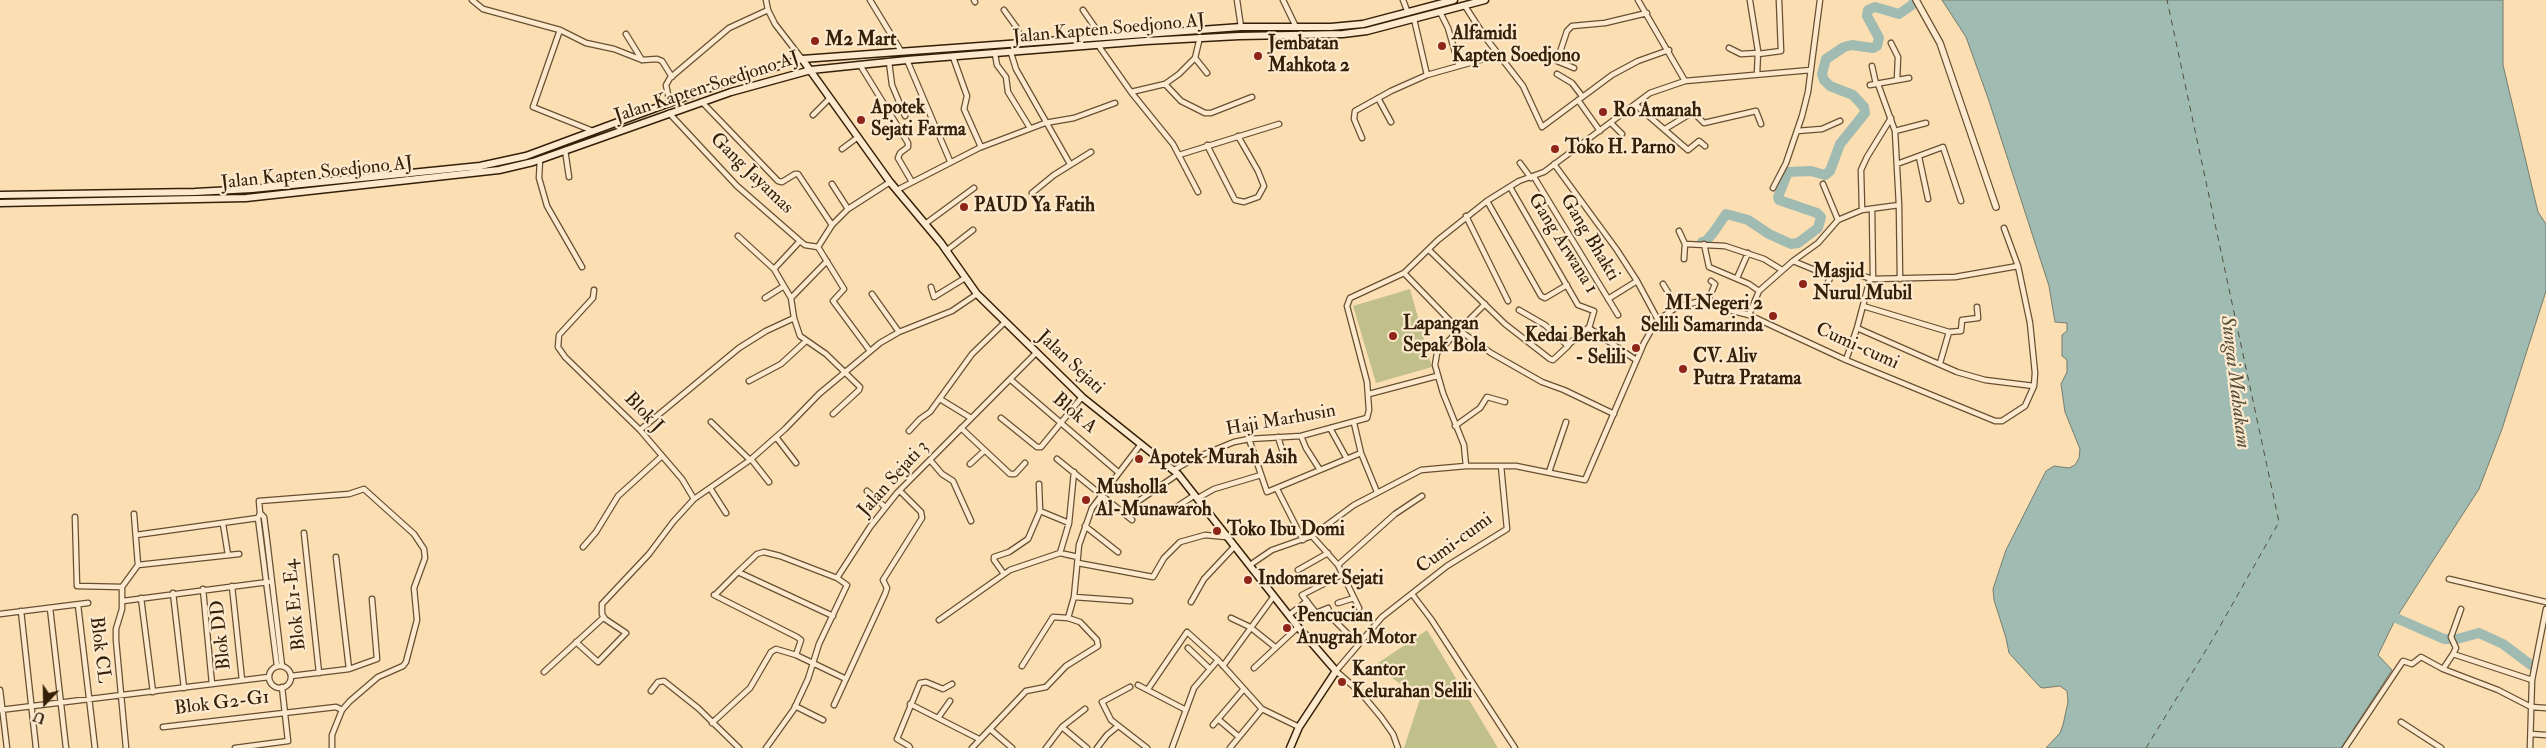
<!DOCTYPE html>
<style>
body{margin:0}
#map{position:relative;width:2546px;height:748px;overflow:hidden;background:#fcdeb3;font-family:"IM FELL Double Pica",serif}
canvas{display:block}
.north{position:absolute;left:20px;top:678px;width:50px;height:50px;-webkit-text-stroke:4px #fdeace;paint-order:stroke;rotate:201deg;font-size:14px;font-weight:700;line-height:20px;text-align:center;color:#342008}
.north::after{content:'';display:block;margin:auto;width:18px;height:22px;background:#342008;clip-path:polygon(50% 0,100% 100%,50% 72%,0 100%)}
</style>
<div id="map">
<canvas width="2546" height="748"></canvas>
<div class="north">U</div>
</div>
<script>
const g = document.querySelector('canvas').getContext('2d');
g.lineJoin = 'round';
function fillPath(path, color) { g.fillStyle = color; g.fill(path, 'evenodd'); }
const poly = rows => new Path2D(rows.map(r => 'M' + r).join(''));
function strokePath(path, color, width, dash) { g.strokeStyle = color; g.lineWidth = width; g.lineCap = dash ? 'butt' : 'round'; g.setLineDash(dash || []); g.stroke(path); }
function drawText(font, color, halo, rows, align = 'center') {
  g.font = font + ' "IM FELL Double Pica",serif'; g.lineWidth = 4.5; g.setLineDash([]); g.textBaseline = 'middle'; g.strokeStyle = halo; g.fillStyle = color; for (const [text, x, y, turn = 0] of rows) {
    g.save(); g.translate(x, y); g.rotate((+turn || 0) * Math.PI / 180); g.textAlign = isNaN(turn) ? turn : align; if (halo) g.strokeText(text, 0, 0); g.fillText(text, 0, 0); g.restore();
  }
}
fillPath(poly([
 [1410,289,1432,367,1376,383,1353,306],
 [1427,630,1498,748,1404,748,1420,699,1375,665]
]), '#c2c08a');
const water = poly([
 [1942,0,2503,0,2503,65,2538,212,2546,224,2546,291,2502,429,2479,489,2396,618,2378,655,2392,670,2341,748,2046,748,2060,733,2063,725,2068,702,2067,691,2060,686,2043,688,2040,687,2009,653,2006,638,1994,600,1993,589,2006,550,2046,471,2054,466,2069,468,2075,465,2079,458,2080,449,2065,412,2061,384,2067,372,2067,360,2062,356,2062,335,2067,331,2067,323,2055,322,2049,286,1988,98,1966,37,1942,0]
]);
fillPath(water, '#a0bbb2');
strokePath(water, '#757d6e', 1);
strokePath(poly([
 [1702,242,1706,241,1713,233,1726,214,1748,220,1769,234,1791,244,1798,243,1818,228,1821,217,1817,213,1779,200,1778,197,1788,172,1811,171,1825,175,1830,171,1840,144,1865,113,1864,107,1853,95,1830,86,1824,80,1822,74,1826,59,1844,47,1852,45,1873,48,1877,46,1879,38,1867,16,1868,10,1875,7,1899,14,1912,5,1915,0],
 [2396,618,2444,639,2457,639,2479,633,2503,644,2531,665]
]), '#a0bbb2', 10);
strokePath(poly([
 [2146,748,2211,642,2279,522,2167,0]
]), '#544e3b', 1, [6, 5]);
const minor = poly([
 [472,0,483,9,560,30,586,43,614,49,642,60,657,59,662,61,672,77],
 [766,0,768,10,775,24,802,59],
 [870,0,901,51],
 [974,0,975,2],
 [1237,0,1241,27],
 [1283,0,1296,27],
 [1403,0,1408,13],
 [1638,0,1685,81],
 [1750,1,1758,51,1757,74],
 [1465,6,1485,37,1523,86,1542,127,1612,75,1638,61,1669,50],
 [1004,10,1017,28,1023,43],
 [1083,10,1101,36],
 [1440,12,1448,28,1459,66],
 [1414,19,1427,75],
 [560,30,533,107,593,131],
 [626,34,642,60],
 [1891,43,1898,57,1897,80],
 [1098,45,1131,92,1173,144,1198,192],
 [1729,48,1741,54,1758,53],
 [1011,53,1016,69,1070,164],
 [995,54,997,65,1006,77,1008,92,1030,128],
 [1758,54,1781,51,1779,0],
 [953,57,967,96,964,109,981,147],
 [1195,58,1207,73],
 [907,60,950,161],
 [889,62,892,85,905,116],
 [860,65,908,143,908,147,900,153,898,158,912,182],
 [1872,66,1876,84],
 [1574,68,1557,61,1567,31,1572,26,1605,23,1647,13],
 [1557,74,1572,83,1582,96],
 [1165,84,1181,101,1205,113,1211,113,1252,97],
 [1878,84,1895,131,1899,205],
 [1870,85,1909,78],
 [1131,92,1165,84,1179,74,1195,58,1200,37],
 [1378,98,1391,122],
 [1578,100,1600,131],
 [702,102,778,181,782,182,795,174,798,174,832,225],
 [670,104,666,85,670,78,729,28,768,10],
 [1636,105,1688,150,1699,141,1705,146],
 [669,113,737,186,800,241,805,245,818,247],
 [813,115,830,98],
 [1891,118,1867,157,1861,170,1862,210,1899,205,1900,279],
 [1611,123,1622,134],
 [1665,129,1693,112,1704,123,1756,111,1761,124],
 [1797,131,1822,129,1840,121],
 [1895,131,1926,123],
 [1362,138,1354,119,1355,111,1391,91,1427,75,1498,55],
 [1207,145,1235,200,1244,202,1258,197,1264,186,1258,171,1238,136],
 [842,149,858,137],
 [565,150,569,177],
 [1179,155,1279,124],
 [1919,157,1928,199],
 [540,159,539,178,547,206,582,267],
 [1520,163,1531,178],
 [1554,164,1617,250,1637,281,1658,320],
 [1897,164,1943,147,1961,201],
 [1534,177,1618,315],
 [832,184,848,209],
 [1823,184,1838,220],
 [1510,187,1578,305,1594,311,1589,328,1636,360],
 [1773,188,1786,163,1802,116,1808,92,1820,0],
 [897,190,979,148,1045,123,1074,118,1115,103],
 [1032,193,1054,175,1091,152],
 [1487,201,1541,296,1545,298,1567,285],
 [1872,209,1873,279],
 [1466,216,1508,301],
 [925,224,974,188],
 [2004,228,2018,266],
 [1679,231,1685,244,1725,246,1764,259,1782,270],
 [738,236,774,269,791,298,794,318,800,336,826,354,860,387,859,390,833,414],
 [1704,244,1709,267,1749,284,1759,291],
 [818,247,844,289,833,301,870,351],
 [818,247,832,225,848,209,890,182],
 [1429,250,1505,324,1550,359,1553,360,1568,346,1545,325,1519,310],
 [946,251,973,230],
 [1684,259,1685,244],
 [774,269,800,241],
 [1404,273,1459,330,1485,304],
 [1737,278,1748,253],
 [1870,279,1857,328,1957,372,1985,380,2034,386],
 [1663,284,1677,307],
 [931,287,934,297,965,278],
 [594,290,593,298,559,335,558,347,565,357,640,430,682,479,694,499],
 [872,294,899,332],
 [1822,295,1832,274],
 [765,298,784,286],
 [791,298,827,261],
 [1608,299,1637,281],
 [1707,303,1715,284,1711,281],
 [1863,306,1949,332,1940,363],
 [1749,315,1759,291,1793,261],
 [1949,332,1961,331,1962,320,1978,318,1977,307],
 [1568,345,1588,328],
 [1846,360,1857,328],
 [1011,380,1118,472],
 [749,381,781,364,806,341],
 [1369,394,1437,376],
 [940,399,971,418],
 [1001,418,1037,447,1041,447,1082,397],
 [711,422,750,460],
 [1354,423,1361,453,1377,492],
 [1455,426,1480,408,1487,397,1505,402],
 [961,428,1010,474,1015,474,1025,463],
 [1330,428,1347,459],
 [640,430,739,348,766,331,794,318],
 [909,431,920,419,930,412,972,354,1004,323],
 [1301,436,1306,448,1320,470],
 [776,437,796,463],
 [1278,437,1286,462],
 [1249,439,1267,492,1361,453],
 [751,459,769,482],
 [1057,459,1132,520],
 [930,460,942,474,953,481,971,521],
 [970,464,984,451],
 [1466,466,1464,445,1443,393,1435,365,1437,353,1459,330,1491,353,1542,382,1564,390,1614,414],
 [1174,470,1195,458,1234,442,1249,439,1301,436,1367,418,1369,410,1367,382,1347,306,1350,298,1404,273,1438,240,1487,201,1519,181,1544,172,1650,93,1685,81,1811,70],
 [1549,472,1566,422],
 [1039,484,1040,511],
 [710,488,726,513],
 [1277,489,1303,540],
 [867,491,885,507],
 [1198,498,1214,489,1261,475],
 [1137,502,1178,474],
 [1169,512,1195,495],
 [260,513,264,517,267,540,282,666],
 [134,514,138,565,239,554],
 [75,517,77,586,122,587,122,609,116,629,116,640,126,748],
 [223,524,228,555],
 [1085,526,1118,552],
 [304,533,319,673],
 [136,535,258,518],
 [1312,536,1338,565,1359,608],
 [583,547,596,532,618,496,662,456],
 [1060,553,1069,523,1074,472],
 [336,557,349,669],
 [1078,563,1153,577,1164,558,1180,542,1205,535,1226,537],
 [1250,565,1272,550,1312,536,1354,505,1421,470,1466,466,1516,466,1585,480,1644,343,1653,327,1658,320,1677,307,1697,302,1749,315,1846,360,1995,421,2002,421,2025,406,2034,386,2035,373,2030,323,2018,266,1955,277,1873,279,1851,273,1827,275,1793,261,1818,243,1838,220,1862,210],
 [1338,565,1395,514,1422,496],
 [1298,570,1328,553],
 [738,572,757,554,764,552,780,556,837,578],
 [1004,574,994,560,994,557,1009,552,1028,539,1040,511,1069,523],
 [1343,574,1302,595,1316,613,1328,608,1332,618,1357,643],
 [2449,579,2546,602],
 [232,586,242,680],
 [122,587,138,565],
 [203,589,212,684],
 [173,593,184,688],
 [1412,594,1431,619,1515,748],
 [714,595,797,637,801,640,796,655],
 [715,595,738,572,833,616],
 [1074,597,1130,601],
 [141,598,153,692],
 [123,601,268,582],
 [1191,602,1204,579,1234,547],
 [1338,603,1354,598],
 [78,605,95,748],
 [50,608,66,748],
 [21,611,36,748],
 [0,614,88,603],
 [1289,615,1307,601],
 [1231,618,1250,627,1275,647],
 [939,620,1010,570,1060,553,1078,557],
 [576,642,598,662,626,633,605,619,602,614,602,604,649,554,673,522,694,499,750,460,785,429,819,394,880,343,899,332,952,311,977,294],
 [1188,648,1210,669],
 [2453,654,2456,648,2451,637,2461,609],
 [277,666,258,518,260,513,259,501,349,494,364,489,414,534,424,549,425,558,414,588,417,620,406,662,403,666,378,677,350,701,342,710,332,735,332,748],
 [1022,666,1053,617,1068,618],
 [1223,666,1274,596],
 '269 677a11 11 0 1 1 22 0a11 11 0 1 1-22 0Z',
 [1254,668,1298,627],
 [2443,669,2453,654,2532,680],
 [544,672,604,617],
 [291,676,349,669,377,659,372,599],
 [1138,685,1186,710],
 [1130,687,1102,702,1111,720,1147,748],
 [1148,689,1187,632,1218,660,1262,709,1299,727],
 [0,690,7,748],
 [651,691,658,682,664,681,698,708,739,748],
 [910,704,979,739],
 [834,705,885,594,887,588,883,580,922,518,921,512,900,491],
 [795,706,823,720],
 [0,710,269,677],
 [938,718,950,701],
 [1218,719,1239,737],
 [2401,722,2441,748],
 [712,723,750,688,771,652,776,649,796,655,846,679],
 [1213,725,1243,690],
 [163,727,336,707,342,710],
 [1062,727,1087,748],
 [990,729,1012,748],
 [2531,734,2546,735],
 [235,748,288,741,282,687],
 [766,748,794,709,808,679,819,644,847,585,837,578,870,527,897,493,1036,353],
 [910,748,909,746,897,739,920,683,926,682,943,689,952,684],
 [972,748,1026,691,1046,687,1066,666,1098,646,1097,640,1080,622,1068,618,1074,597,1079,545,1092,508,1141,444],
 [1046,748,1062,727,1085,709],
 [1097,748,1107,735,1118,726],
 [1172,748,1194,688,1218,660],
 [1230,748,1262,709],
 [1398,748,1393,734,1381,717,1361,693,1336,671,1382,617,1447,566,1507,529,1501,466],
 [2345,748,2403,661,2412,664,2421,657,2443,669,2498,690,2531,707,2546,708],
 [2530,748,2532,680,2546,609]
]);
const tertiary = poly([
 [1916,0,1940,43,1996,207]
]);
const secondary = poly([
 [802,59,890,182,941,243,977,294,1082,397,1178,474,1298,627,1336,671,1299,727,1290,748],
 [0,195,195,192,252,189,480,166,526,156,726,82,802,59,1241,27,1331,27,1363,24,1454,0],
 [0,203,246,198,499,170,533,162,731,92,811,70,907,60,1146,41,1239,36,1343,34,1367,31,1485,0]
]);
strokePath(minor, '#665033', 7);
strokePath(tertiary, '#665033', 8);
strokePath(secondary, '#342008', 9);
strokePath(minor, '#fdeace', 4.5);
strokePath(tertiary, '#fdeace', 5.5);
strokePath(secondary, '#fdeace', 6);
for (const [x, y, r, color] of [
 [815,41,5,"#8f2418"],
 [1442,46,5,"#8f2418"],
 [1258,56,5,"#8f2418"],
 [1603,112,5,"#8f2418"],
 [861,120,5,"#8f2418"],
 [1555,149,5,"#8f2418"],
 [964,207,5,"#8f2418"],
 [1803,284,5,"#8f2418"],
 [1773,316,5,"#8f2418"],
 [1393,336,5,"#8f2418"],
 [1636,348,5,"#8f2418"],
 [1683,369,5,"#8f2418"],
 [1139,459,5,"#8f2418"],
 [1086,500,5,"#8f2418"],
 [1217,531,5,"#8f2418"],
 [1248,580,5,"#8f2418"],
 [1287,628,5,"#8f2418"],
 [1342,682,5,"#8f2418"]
]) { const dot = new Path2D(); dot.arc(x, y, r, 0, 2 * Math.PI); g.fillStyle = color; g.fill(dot); strokePath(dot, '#fdeace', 2); }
drawText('19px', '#342008', '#fdeace', [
 ["Jalan Kapten Soedjono AJ",1109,30,-5],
 ["Jalan Kapten Soedjono AJ",707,88,-18],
 ["Jalan Kapten Soedjono AJ",317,174,-6],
 ["Gang Jayamas",751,174,44],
 ["Gang Bhakti",1589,238,59],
 ["Gang Arwana 1",1562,244,58],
 ["Cumi-cumi",1857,347,24],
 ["Jalan Sejati",1070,363,43],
 ["Blok J",643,413,46],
 ["Blok A",1074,414,40],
 ["Haji Marhusin",1281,421,-10],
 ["Jalan Sejati 3",894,479,-48],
 ["Cumi-cumi",1455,544,-36],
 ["Blok E1-E4",296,605,-96],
 ["Blok DD",222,635,-96],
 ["Blok CL",99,650,83],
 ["Blok G2-G1",222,704,-7]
]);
drawText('bold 19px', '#342008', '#fdeace', [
 ["Alfamidi",1452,35],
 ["Kapten Soedjono",1452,57],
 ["M2 Mart",825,41],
 ["Jembatan",1268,45],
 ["Mahkota 2",1268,67],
 ["Apotek",871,109],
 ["Sejati Farma",871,131],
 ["Ro Amanah",1613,112],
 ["Toko H. Parno",1565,149],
 ["PAUD Ya Fatih",974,207],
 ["Masjid",1813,273],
 ["Nurul Mubil",1813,295],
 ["MI Negeri 2",1763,305,"right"],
 ["Selili Samarinda",1763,327,"right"],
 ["Lapangan",1403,325],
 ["Sepak Bola",1403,347],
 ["Kedai Berkah",1626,337,"right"],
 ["- Selili",1626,359,"right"],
 ["CV. Aliv",1693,358],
 ["Putra Pratama",1693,380],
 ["Apotek Murah Asih",1149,459],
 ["Musholla",1096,489],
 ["Al-Munawaroh",1096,511],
 ["Toko Ibu Domi",1227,531],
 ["Indomaret Sejati",1258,580],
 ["Pencucian",1297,617],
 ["Anugrah Motor",1297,639],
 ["Kantor",1352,671],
 ["Kelurahan Selili",1352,693]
], 'left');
drawText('italic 20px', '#544e3b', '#fdeace', [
 ["Sungai Mahakam",2234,382,83]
]);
</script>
